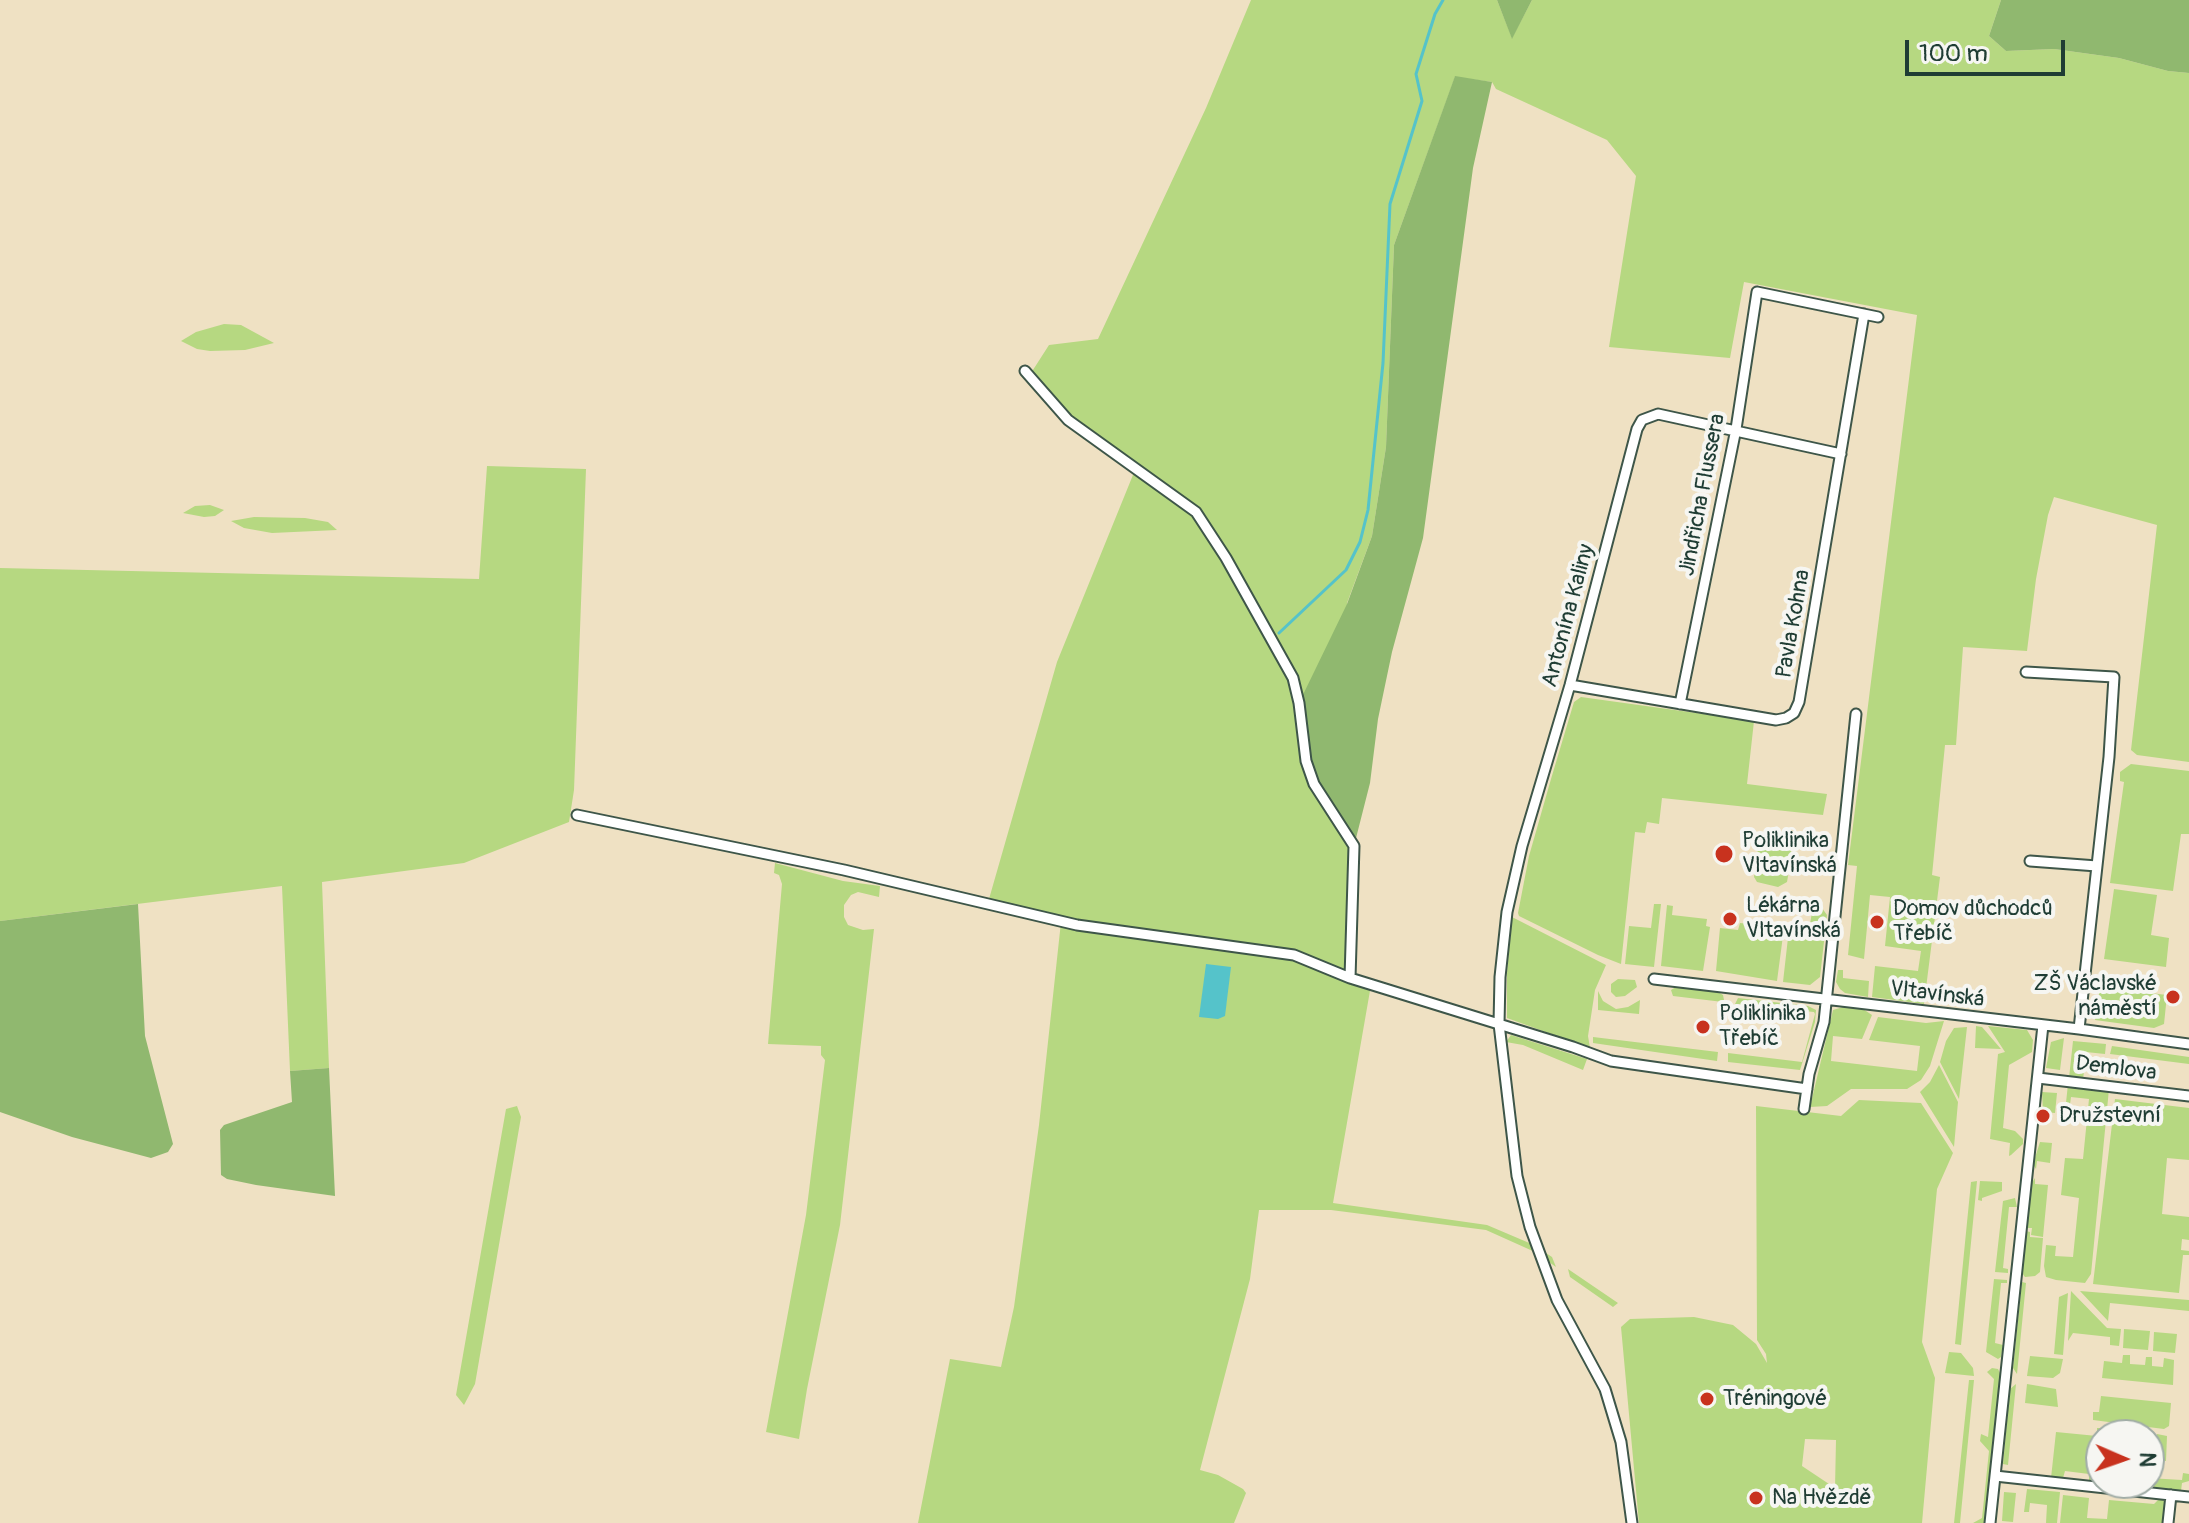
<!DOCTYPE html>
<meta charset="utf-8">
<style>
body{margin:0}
#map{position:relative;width:2189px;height:1523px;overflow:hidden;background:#efe1c3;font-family:Pangolin,sans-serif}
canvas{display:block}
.north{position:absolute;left:2085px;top:1419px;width:80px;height:80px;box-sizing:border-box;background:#f6f6f2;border:2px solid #a0aca6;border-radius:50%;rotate:92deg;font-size:22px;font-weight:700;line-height:32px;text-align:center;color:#1f3d34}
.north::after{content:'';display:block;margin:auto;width:28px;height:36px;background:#c8321e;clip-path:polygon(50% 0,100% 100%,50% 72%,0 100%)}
.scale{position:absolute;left:1905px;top:40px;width:160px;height:36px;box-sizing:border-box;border:4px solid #1f3d34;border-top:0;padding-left:10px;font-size:24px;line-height:28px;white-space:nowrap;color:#1f3d34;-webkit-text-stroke:6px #f6f6f2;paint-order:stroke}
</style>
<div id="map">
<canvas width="2189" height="1523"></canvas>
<div class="north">N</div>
<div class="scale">100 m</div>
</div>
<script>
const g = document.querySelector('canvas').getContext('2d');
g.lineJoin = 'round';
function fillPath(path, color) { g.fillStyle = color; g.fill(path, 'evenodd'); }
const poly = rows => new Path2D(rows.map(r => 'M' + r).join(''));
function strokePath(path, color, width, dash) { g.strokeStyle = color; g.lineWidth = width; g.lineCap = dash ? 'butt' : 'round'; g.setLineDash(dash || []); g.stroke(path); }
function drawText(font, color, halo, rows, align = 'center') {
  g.font = font + ' Pangolin,sans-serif'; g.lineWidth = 8; g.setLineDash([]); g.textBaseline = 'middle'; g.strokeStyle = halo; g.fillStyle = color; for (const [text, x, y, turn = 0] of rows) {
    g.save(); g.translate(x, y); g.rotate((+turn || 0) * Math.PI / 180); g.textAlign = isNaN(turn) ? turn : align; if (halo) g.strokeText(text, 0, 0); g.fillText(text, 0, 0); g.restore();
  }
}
fillPath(poly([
 [1251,0,1497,0,1512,38,1532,0,2001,0,1989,36,2006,51,2054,49,2119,58,2168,71,2189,73,2189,762,2137,755,2131,750,2157,525,2054,497,2048,515,2036,579,2027,651,1963,647,1956,745,1945,745,1932,875,1940,877,1924,1004,1872,997,1875,966,1918,971,1921,951,1885,946,1890,897,1870,895,1864,959,1848,955,1857,866,1848,865,1917,315,1744,282,1730,358,1609,347,1636,176,1607,140,1496,89,1492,82,1455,77,1394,245,1386,447,1372,536,1347,603,1354,846,1350,978,1371,985,1333,1203,1487,1225,1534,1245,1552,1257,1556,1267,1535,1252,1486,1230,1331,1210,1259,1210,1250,1279,1200,1470,1218,1475,1243,1489,1246,1493,1234,1523,918,1523,950,1359,1001,1367,1014,1307,1039,1125,1061,922,989,899,1057,662,1135,470,1068,420,1031,373,1049,345,1098,339,1206,108],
 [224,324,241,325,274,343,245,350,210,351,197,349,181,341,196,332],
 [487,466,586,469,574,790,569,822,464,863,322,882,329,1068,290,1071,282,886,0,921,0,568,479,579],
 [210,505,224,510,215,516,204,517,183,513,195,506],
 [254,517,305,518,328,522,337,530,272,533,244,528,231,521],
 [1581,697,1754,721,1747,784,1827,794,1823,815,1662,798,1659,824,1647,822,1645,833,1635,832,1621,964,1598,955,1519,916,1518,913,1529,856,1551,779,1574,702],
 [2131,764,2189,771,2189,834,2181,834,2173,891,2110,883,2124,782,2120,781,2120,772],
 [1769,841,1787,844,1792,853,1787,882,1778,887,1757,882,1754,877,1758,849,1760,844],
 [775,863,843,881,880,886,879,897,858,892,851,895,844,905,844,917,848,925,863,930,874,929,840,1225,807,1389,799,1439,766,1432,806,1215,825,1060,821,1055,821,1046,768,1044,782,884,779,875,774,873],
 [2114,889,2157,895,2151,935,2169,938,2166,967,2104,959],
 [1654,904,1661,904,1654,967,1625,964,1629,926,1651,928],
 [1667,905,1673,906,1672,915,1707,919,1706,926,1710,927,1703,971,1661,966],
 [1813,905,1822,908,1827,915,1820,977,1810,985,1783,982,1789,929,1809,931],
 [1512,917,1606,965,1595,990,1588,1036,1590,1048,1507,1018,1507,973],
 [1740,923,1784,928,1777,981,1716,971,1720,928,1738,930],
 [1838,970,1843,970,1843,978,1869,981,1868,997,1845,993,1840,989,1836,982],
 [1618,979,1635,980,1637,987,1625,996,1616,997,1611,992,1611,984],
 [1676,987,1718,992,1723,995,1724,1000,1723,1002,1673,996,1671,990],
 [2100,987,2167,995,2164,1024,2154,1028,2095,1020],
 [1598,991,1603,1001,1616,1009,1628,1007,1640,1000,1639,1014,1598,1010],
 [1738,998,1808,1006,1816,1010,1815,1022,1800,1070,1728,1062,1728,1053,1802,1062,1815,1014,1814,1012,1735,1004],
 [1843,1007,1863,1009,1872,1015,1862,1039,1833,1036,1831,1061,1917,1071,1920,1046,1869,1040,1878,1017,1926,1023,1944,1021,1930,1066,1921,1080,1907,1089,1851,1089,1827,1106,1810,1107,1833,1010],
 [1976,1026,1982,1027,2001,1049,1975,1048],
 [1988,1026,2027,1030,2033,1040,2032,1052,2009,1065,2003,1128,2015,1131,2023,1139,2023,1144,2011,1155,2009,1156,2010,1143,1990,1139,1998,1054,2005,1052],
 [1967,1027,1959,1099,1940,1062,1946,1041,1954,1028],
 [1511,1035,1587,1059,1583,1070,1523,1045,1506,1042],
 [1593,1037,1718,1052,1717,1061,1593,1043],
 [2064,1038,2060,1070,2046,1068,2051,1042],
 [2073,1041,2106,1044,2105,1054,2086,1052,2083,1080,2069,1078],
 [2112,1046,2189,1057,2189,1064,2110,1054],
 [1939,1065,1958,1102,1954,1147,1920,1092,1930,1082],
 [2068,1084,2109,1089,2091,1274,2085,1283,2056,1280,2046,1277,2044,1266,2046,1245,2056,1246,2055,1256,2073,1257,2079,1198,2061,1195,2065,1158,2083,1159,2089,1099,2071,1097,2069,1112,2065,1112],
 [2042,1092,2057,1093,2055,1113,2043,1112],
 [2115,1099,2189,1108,2189,1160,2167,1158,2162,1214,2189,1217,2189,1240,2182,1239,2181,1250,2189,1251,2189,1255,2183,1255,2179,1293,2093,1284],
 [1859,1100,1921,1103,1953,1153,1937,1189,1922,1342,1935,1378,1922,1523,1639,1523,1621,1327,1630,1319,1694,1317,1733,1325,1756,1344,1767,1363,1766,1354,1757,1340,1756,1106,1841,1116],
 [1805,1439,1836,1440,1835,1488,1802,1466],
 [517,1106,521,1117,475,1384,464,1405,456,1395,506,1109],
 [2040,1142,2052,1143,2050,1163,2037,1161,2036,1169,2033,1164],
 [2035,1178,2035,1184,2048,1185,2043,1237,2031,1235,2032,1228,2026,1228,2031,1184],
 [1977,1181,1961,1345,1955,1344,1971,1182],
 [1980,1181,2002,1182,2002,1191,1982,1198,1982,1201,1978,1200],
 [2015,1198,2017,1207,2009,1207,2003,1268,2008,1269,2008,1273,1995,1272,2003,1201],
 [2026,1231,2030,1232,2030,1237,2043,1238,2040,1272,2035,1276,2025,1277,2022,1273],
 [1568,1269,1618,1303,1613,1307,1570,1277],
 [1994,1279,2007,1280,2007,1283,2001,1283,1995,1343,2003,1345,2001,1357,1998,1359,1986,1352],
 [2022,1282,2026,1283,2017,1374,2013,1368],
 [2071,1291,2107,1328,2121,1329,2119,1346,2110,1345,2110,1337,2073,1333,2068,1341],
 [2080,1291,2189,1300,2189,1311,2110,1303,2108,1321],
 [2068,1293,2063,1355,2054,1354,2059,1297],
 [2124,1329,2150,1331,2148,1350,2123,1348],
 [2154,1332,2177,1334,2175,1353,2153,1351],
 [1949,1352,1961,1353,1973,1368,1974,1376,1945,1373],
 [2123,1355,2130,1355,2130,1364,2145,1365,2146,1357,2152,1357,2152,1366,2163,1367,2164,1358,2174,1360,2173,1385,2102,1378,2104,1361,2122,1363],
 [2030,1356,2063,1359,2060,1373,2053,1378,2027,1376],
 [1992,1368,1998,1369,2001,1375,1985,1523,1973,1523,1982,1518,1989,1451,1980,1441,1981,1434,1988,1437,1994,1379,1987,1372],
 [1969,1380,1974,1380,1960,1523,1954,1523],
 [2016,1384,2008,1465,2003,1464,2010,1389],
 [2027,1384,2056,1389,2058,1407,2025,1403],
 [2101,1396,2171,1403,2169,1426,2164,1429,2093,1420,2093,1412,2099,1412],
 [2097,1428,2104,1428,2103,1435,2101,1435,2101,1454,2095,1454,2093,1471,2101,1472,2101,1483,2089,1481,2089,1474,2065,1471,2063,1478,2051,1478,2056,1432,2097,1436],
 [2157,1434,2167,1436,2166,1461,2149,1459,2149,1441,2156,1442],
 [2183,1473,2189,1474,2189,1481,2182,1483,2181,1491,2103,1483,2149,1483,2149,1478,2182,1480],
 [2027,1489,2060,1492,2057,1523,2046,1523,2047,1505,2030,1503,2029,1512,2024,1512],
 [2004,1492,2016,1493,2013,1522,2002,1521],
 [2063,1495,2089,1498,2087,1518,2107,1519,2109,1500,2154,1504,2160,1498,2166,1503,2165,1523,2060,1523]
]), '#b6d881');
fillPath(poly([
 [1497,0,1532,0,1512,39],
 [2001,0,2189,0,2189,73,2168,71,2119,58,2054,49,2006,51,1989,36],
 [1455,76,1492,82,1473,168,1423,538,1392,652,1378,719,1370,783,1354,846,1314,784,1299,703,1347,604,1372,536,1386,447,1394,245],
 [138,904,145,1036,173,1144,168,1152,151,1158,72,1137,0,1112,0,921],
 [329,1068,335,1196,256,1185,227,1179,221,1175,220,1130,224,1125,292,1102,290,1071]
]), '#90b86f');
fillPath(poly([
 [1206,964,1231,967,1225,1016,1218,1019,1199,1017]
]), '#55c3ca');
strokePath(poly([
 [1279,633,1346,570,1360,542,1368,510,1383,363,1390,204,1422,101,1416,74,1435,14,1443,0]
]), '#55c3ca', 3);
const street = poly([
 [1025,371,1068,420,1196,512,1226,558,1293,678,1299,703,1306,761,1314,784,1354,846,1350,978],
 [2026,672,2114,677,2109,757,2079,1029],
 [1570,685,1776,720,1786,718,1794,713,1799,702,1864,314],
 [1680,704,1736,429,1757,292,1878,317],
 [577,815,844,870,1077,925,1294,955,1350,978,1573,1047,1611,1061,1807,1089],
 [2030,861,2097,866],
 [1654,979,2079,1029,2189,1044],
 [2038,1078,2189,1096],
 [1804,1109,1809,1074,1824,1022,1856,714],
 [1995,1476,2189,1497],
 [1632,1523,1621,1442,1605,1389,1557,1300,1530,1227,1517,1176,1499,1024,1500,977,1507,912,1522,846,1570,685,1637,429,1642,420,1658,414,1841,454],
 [1990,1523,2043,1025],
 [2168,1523,2171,1495]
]);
strokePath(street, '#3e5649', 13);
strokePath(street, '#fff', 9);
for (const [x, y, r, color] of [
 [1724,854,10,"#c8321e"],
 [1730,919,8,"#c8321e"],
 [1877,922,8,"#c8321e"],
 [2173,997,8,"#c8321e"],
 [1703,1027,8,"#c8321e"],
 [2043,1116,8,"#c8321e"],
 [1707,1399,8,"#c8321e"],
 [1756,1498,8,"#c8321e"]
]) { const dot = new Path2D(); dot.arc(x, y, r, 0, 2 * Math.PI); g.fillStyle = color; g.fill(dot); strokePath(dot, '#f6f6f2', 3); }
drawText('22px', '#1f3d34', '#f6f6f2', [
 ["Jindřicha Flussera",1703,495,-79],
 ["Antonína Kaliny",1569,616,-75],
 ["Pavla Kohna",1794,624,-80],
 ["Vltavínská",1937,995,7],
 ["Demlova",2116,1069,7]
]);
drawText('22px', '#1f3d34', '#f6f6f2', [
 ["Poliklinika",1742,841],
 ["Vltavínská",1742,866],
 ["Lékárna",1746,906],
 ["Vltavínská",1746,931],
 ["Domov důchodců",1893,909],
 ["Třebíč",1893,934],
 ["ZŠ Václavské",2157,984,"right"],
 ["náměstí",2157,1009,"right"],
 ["Poliklinika",1719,1014],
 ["Třebíč",1719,1039],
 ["Družstevní",2059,1116],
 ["Tréningové",1723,1399],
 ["Na Hvězdě",1772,1498]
], 'left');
</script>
